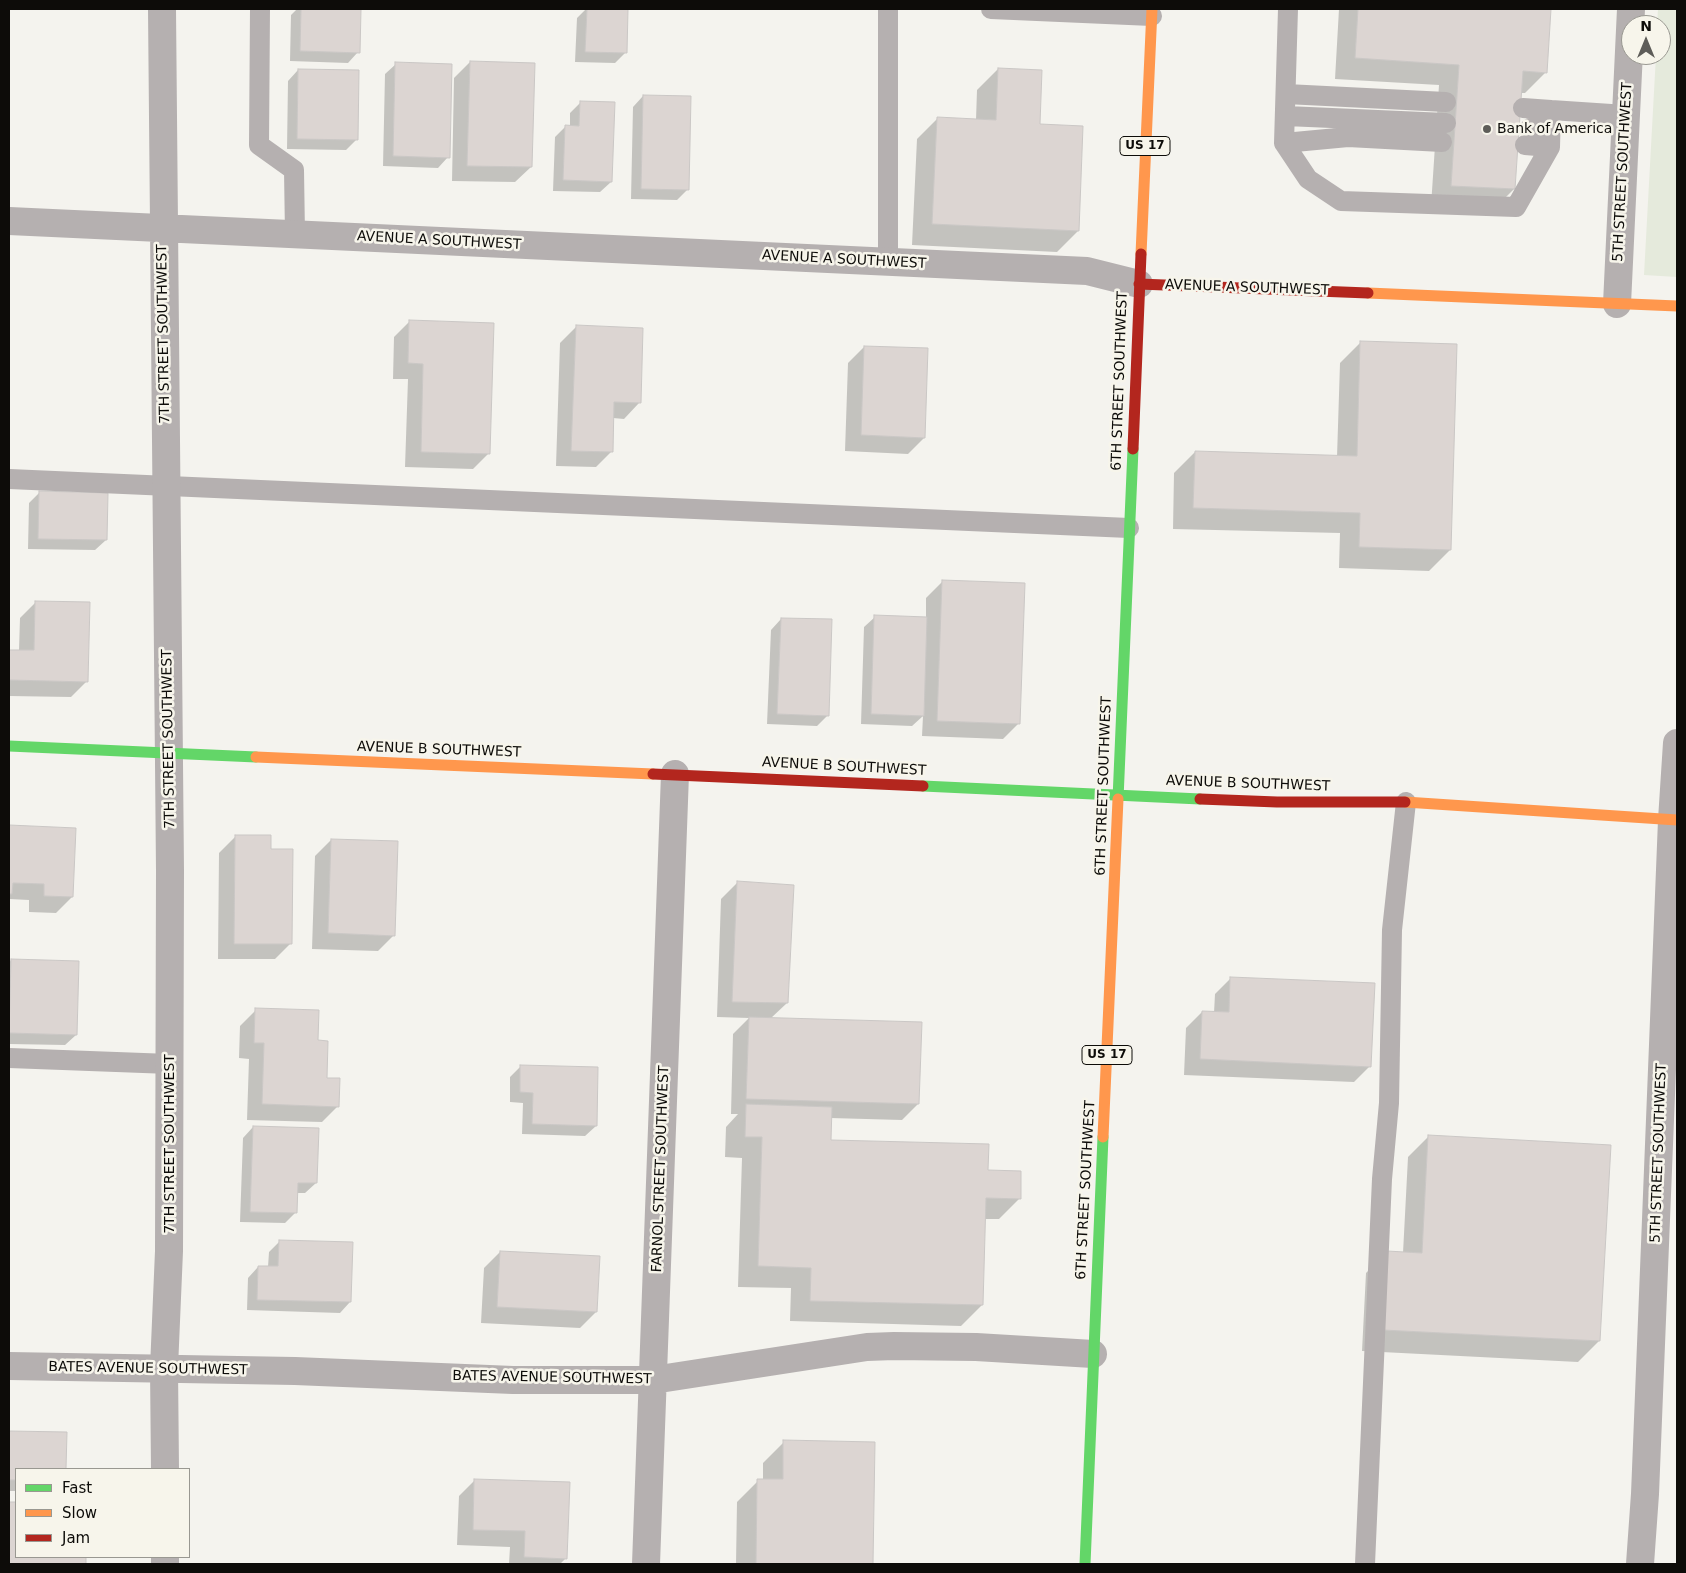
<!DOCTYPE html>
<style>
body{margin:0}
#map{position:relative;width:1686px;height:1573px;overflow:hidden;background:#f4f3ee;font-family:"DejaVu Sans",sans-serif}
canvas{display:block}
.frame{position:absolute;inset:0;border:10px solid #0d0c09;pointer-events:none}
.legend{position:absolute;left:15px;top:1468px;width:175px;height:90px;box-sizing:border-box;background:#f7f5eb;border:1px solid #999891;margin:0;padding:6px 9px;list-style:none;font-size:15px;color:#0d0c09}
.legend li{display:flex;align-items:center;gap:10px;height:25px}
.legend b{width:25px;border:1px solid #999891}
.north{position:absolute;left:1621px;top:15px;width:50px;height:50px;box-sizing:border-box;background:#f7f5eb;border:1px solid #999891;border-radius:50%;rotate:0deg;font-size:14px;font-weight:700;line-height:20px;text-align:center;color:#0d0c09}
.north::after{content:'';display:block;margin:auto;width:18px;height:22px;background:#5e5d59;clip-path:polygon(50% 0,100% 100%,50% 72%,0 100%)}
</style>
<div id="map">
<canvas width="1686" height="1573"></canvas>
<div class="frame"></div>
<ul class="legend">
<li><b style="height:6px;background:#63d668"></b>Fast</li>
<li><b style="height:6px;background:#ff974d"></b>Slow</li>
<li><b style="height:6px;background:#b3261e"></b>Jam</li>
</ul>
<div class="north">N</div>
</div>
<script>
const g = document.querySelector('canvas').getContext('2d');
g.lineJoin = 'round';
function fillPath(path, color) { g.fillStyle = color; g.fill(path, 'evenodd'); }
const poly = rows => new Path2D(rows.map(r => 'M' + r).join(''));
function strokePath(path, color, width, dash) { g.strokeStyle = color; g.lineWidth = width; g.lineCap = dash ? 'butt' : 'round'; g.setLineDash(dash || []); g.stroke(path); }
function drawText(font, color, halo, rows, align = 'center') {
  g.font = font + ' "DejaVu Sans",sans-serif'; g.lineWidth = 5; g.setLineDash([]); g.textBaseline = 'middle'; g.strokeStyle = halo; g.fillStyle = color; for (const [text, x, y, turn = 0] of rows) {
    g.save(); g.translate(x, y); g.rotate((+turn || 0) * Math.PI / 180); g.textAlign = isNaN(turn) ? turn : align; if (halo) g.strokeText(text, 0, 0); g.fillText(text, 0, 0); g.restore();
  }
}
fillPath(poly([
 [1658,9,1677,9,1677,277,1644,275,1656,55,1661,55,1661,25,1657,25]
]), '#e5eadc');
fillPath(poly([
 [297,9,360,9,358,52,348,63,290,61,291,15],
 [586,9,627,9,626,52,615,63,575,62,577,18],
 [1339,9,1550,9,1546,72,1525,93,1520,93,1514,189,1493,210,1431,206,1439,85,1335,79],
 [470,62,531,167,515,182,452,181,454,78],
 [396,64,448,157,438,168,383,166,385,74],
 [998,69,1038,125,1078,231,1057,252,912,245,917,139,938,118,976,120,977,90],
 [298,70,356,140,346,150,287,149,288,81],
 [643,96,688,189,677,200,631,199,633,107],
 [581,102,611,182,600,192,553,191,555,137,566,126,570,127,570,113],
 [410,321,489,453,473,469,405,467,408,379,393,379,394,337],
 [576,327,639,403,624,419,613,418,612,451,596,467,556,466,560,343],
 [1361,342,1450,550,1429,571,1339,568,1340,533,1173,529,1174,473,1195,452,1337,457,1340,363],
 [864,347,924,438,908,454,845,451,848,363],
 [39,493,106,540,95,550,28,549,29,503],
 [942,582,1019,723,1003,739,922,736,923,716,912,726,861,724,864,627,875,617,926,618,926,598],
 [36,602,87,681,71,697,9,696,9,651,19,651,20,618],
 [781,619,828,715,817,726,767,724,771,630],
 [9,826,75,829,72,897,56,913,29,912,29,900,9,899],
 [235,837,270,851,291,943,275,959,218,959,219,853],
 [331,840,394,935,378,951,312,949,315,856],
 [737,883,787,1003,770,1019,918,1104,902,1120,830,1118,830,1141,987,1171,1020,1198,999,1219,984,1219,982,1305,961,1326,790,1321,791,1288,738,1287,742,1158,725,1157,726,1127,738,1114,731,1114,733,1034,749,1018,717,1017,721,899],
 [11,960,76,1035,65,1045,9,1044,9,963],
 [1231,978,1370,1066,1354,1082,1184,1075,1186,1028,1202,1012,1214,1013,1215,994],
 [256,1010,316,1042,325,1079,338,1106,322,1122,247,1120,249,1059,239,1058,240,1026],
 [521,1066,596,1126,585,1136,522,1134,523,1103,510,1102,510,1077],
 [253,1127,316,1183,305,1193,296,1193,296,1212,285,1223,240,1222,243,1138],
 [1429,1136,1599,1341,1578,1362,1362,1351,1366,1273,1387,1252,1403,1253,1408,1157],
 [280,1241,350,1302,340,1313,247,1310,248,1278,258,1267,268,1267,269,1252],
 [500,1252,596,1312,580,1328,481,1323,484,1268],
 [9,1432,66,1434,65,1469,16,1469,16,1491,9,1491],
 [784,1442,873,1443,872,1564,736,1564,737,1502,758,1481,763,1481,763,1463],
 [475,1480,566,1558,560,1564,509,1564,510,1547,457,1545,459,1496],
 [9,1503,16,1504,16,1557,85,1557,85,1564,9,1564]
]), '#0003');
const building = poly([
 [301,9,361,9,360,53,300,51,301,9],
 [587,9,628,9,627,53,585,52,587,9],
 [1358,9,1551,9,1547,73,1523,71,1515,189,1451,186,1459,65,1355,58,1358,9],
 [470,61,535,63,532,167,467,166,470,61],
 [395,62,452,64,450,158,393,156,395,62],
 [998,68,1042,70,1040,124,1083,126,1079,231,932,224,937,117,996,120,998,68],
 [298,69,359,70,358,140,297,139,298,69],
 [643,95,691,96,689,190,641,189,643,95],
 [580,101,615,102,612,182,563,180,565,125,579,126,580,101],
 [409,320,494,323,490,454,421,452,423,364,408,363,409,320],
 [576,325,643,328,641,403,614,402,613,452,571,451,576,325],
 [1360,341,1457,344,1451,550,1359,547,1360,513,1193,508,1195,451,1357,456,1360,341],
 [864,346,928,348,925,438,861,435,864,346],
 [39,491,108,493,107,540,38,539,39,491],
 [942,580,1025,583,1020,724,937,721,942,580],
 [35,601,90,602,88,682,9,680,9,650,34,650,35,601],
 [874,615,927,617,924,716,871,714,874,615],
 [781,618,832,619,829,716,777,714,781,618],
 [9,825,76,828,73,897,44,896,44,884,13,883,12,894,9,894,9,825],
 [235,835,271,835,271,849,293,849,292,944,234,944,235,835],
 [331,839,398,841,395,936,328,933,331,839],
 [737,881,794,885,788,1003,732,1002,737,881],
 [11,959,79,961,77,1035,9,1033,11,959],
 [1230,977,1375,983,1371,1067,1200,1059,1202,1011,1229,1012,1230,977],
 [255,1008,319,1010,318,1040,328,1041,327,1078,340,1078,339,1107,262,1104,264,1043,254,1043,255,1008],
 [749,1017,922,1022,919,1104,746,1099,749,1017],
 [520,1065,598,1067,597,1126,532,1124,533,1093,520,1092,520,1065],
 [746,1104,832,1107,831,1140,989,1144,988,1170,1021,1171,1021,1199,986,1198,983,1305,810,1301,811,1268,758,1266,762,1137,745,1137,746,1104],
 [253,1126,319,1128,317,1183,298,1183,297,1213,250,1212,253,1126],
 [1428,1135,1611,1145,1600,1341,1383,1330,1387,1251,1422,1253,1428,1135],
 [279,1240,353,1242,351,1302,257,1300,258,1266,278,1266,279,1240],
 [500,1251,600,1256,597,1312,497,1307,500,1251],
 [9,1431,67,1432,66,1469,16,1469,16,1480,9,1480,9,1431],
 [783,1440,875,1442,873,1564,756,1564,757,1479,783,1479,783,1440],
 [474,1479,570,1482,567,1559,524,1557,525,1531,473,1530,474,1479],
 [9,1502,16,1502,16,1557,86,1557,86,1564,9,1564,9,1502]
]);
fillPath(building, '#dcd5d2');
strokePath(building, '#cac7c5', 1);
strokePath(poly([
 [260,9,259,145,294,170,295,235],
 [991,9,1152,16],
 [1288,9,1284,143,1308,179,1341,201,1516,207,1550,147,1551,110,1626,115],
 [1286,94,1446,102],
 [1523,108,1551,110],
 [1286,116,1446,123],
 [1530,128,1551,128],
 [1284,143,1348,137,1442,142],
 [1525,145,1550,147],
 [888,263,888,9],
 [9,479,1129,528],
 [9,1058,170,1064],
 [1365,1564,1382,1179,1389,1103,1392,930,1406,802]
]), '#b5b0b0', 20);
strokePath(poly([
 [162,9,170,870,169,1251,164,1368,165,1469],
 [9,221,1087,271,1139,284],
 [1617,304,1631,9],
 [9,1366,295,1371,513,1380,653,1380,867,1347,894,1346,976,1347,1093,1354],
 [165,1557,165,1564],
 [646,1564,675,774],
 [1640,1564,1645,1494,1672,820,1677,743]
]), '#b5b0b0', 28);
strokePath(poly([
 [9,746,256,757],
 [923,786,1200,799],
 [1118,799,1133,449],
 [1085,1564,1103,1137]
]), '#63d668', 11);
strokePath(poly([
 [1141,254,1152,9],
 [1368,293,1677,306],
 [256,757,653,774],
 [1405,802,1677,820],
 [1103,1137,1118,799]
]), '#ff974d', 11);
strokePath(poly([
 [1139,284,1368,293],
 [1133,449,1141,254],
 [653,774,923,786],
 [1200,799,1277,802,1405,802]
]), '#b3261e', 11);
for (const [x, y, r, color] of [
 [1487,129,5,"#5e5d59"]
]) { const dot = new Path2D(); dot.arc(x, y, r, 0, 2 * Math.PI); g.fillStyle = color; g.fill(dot); strokePath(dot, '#f7f5eb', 2); }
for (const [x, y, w] of [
 [1145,146,50],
 [1107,1055,50]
]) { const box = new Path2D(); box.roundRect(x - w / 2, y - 9.5, w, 19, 4); g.fillStyle = '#f7f5eb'; g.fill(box); strokePath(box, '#0d0c09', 1); }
drawText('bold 12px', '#0d0c09', null, [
 ["US 17",1145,146],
 ["US 17",1107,1055]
]);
drawText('14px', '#0d0c09', '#f7f5eb', [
 ["Bank of America",1497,129]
], 'left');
drawText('14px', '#0d0c09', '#f7f5eb', [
 ["5TH STREET SOUTHWEST",1623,172,-87],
 ["AVENUE A SOUTHWEST",439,241,3],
 ["AVENUE A SOUTHWEST",844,260,3],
 ["AVENUE A SOUTHWEST",1247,288,2],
 ["7TH STREET SOUTHWEST",164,334,-91],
 ["6TH STREET SOUTHWEST",1120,381,-88],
 ["7TH STREET SOUTHWEST",169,739,-91],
 ["AVENUE B SOUTHWEST",439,750,2],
 ["AVENUE B SOUTHWEST",844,767,3],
 ["AVENUE B SOUTHWEST",1248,784,2],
 ["6TH STREET SOUTHWEST",1104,786,-88],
 ["7TH STREET SOUTHWEST",170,1144,-90],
 ["5TH STREET SOUTHWEST",1659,1153,-88],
 ["FARNOL STREET SOUTHWEST",661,1169,-88],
 ["6TH STREET SOUTHWEST",1086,1190,-87],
 ["BATES AVENUE SOUTHWEST",148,1369,1],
 ["BATES AVENUE SOUTHWEST",552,1378,1]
]);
</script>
